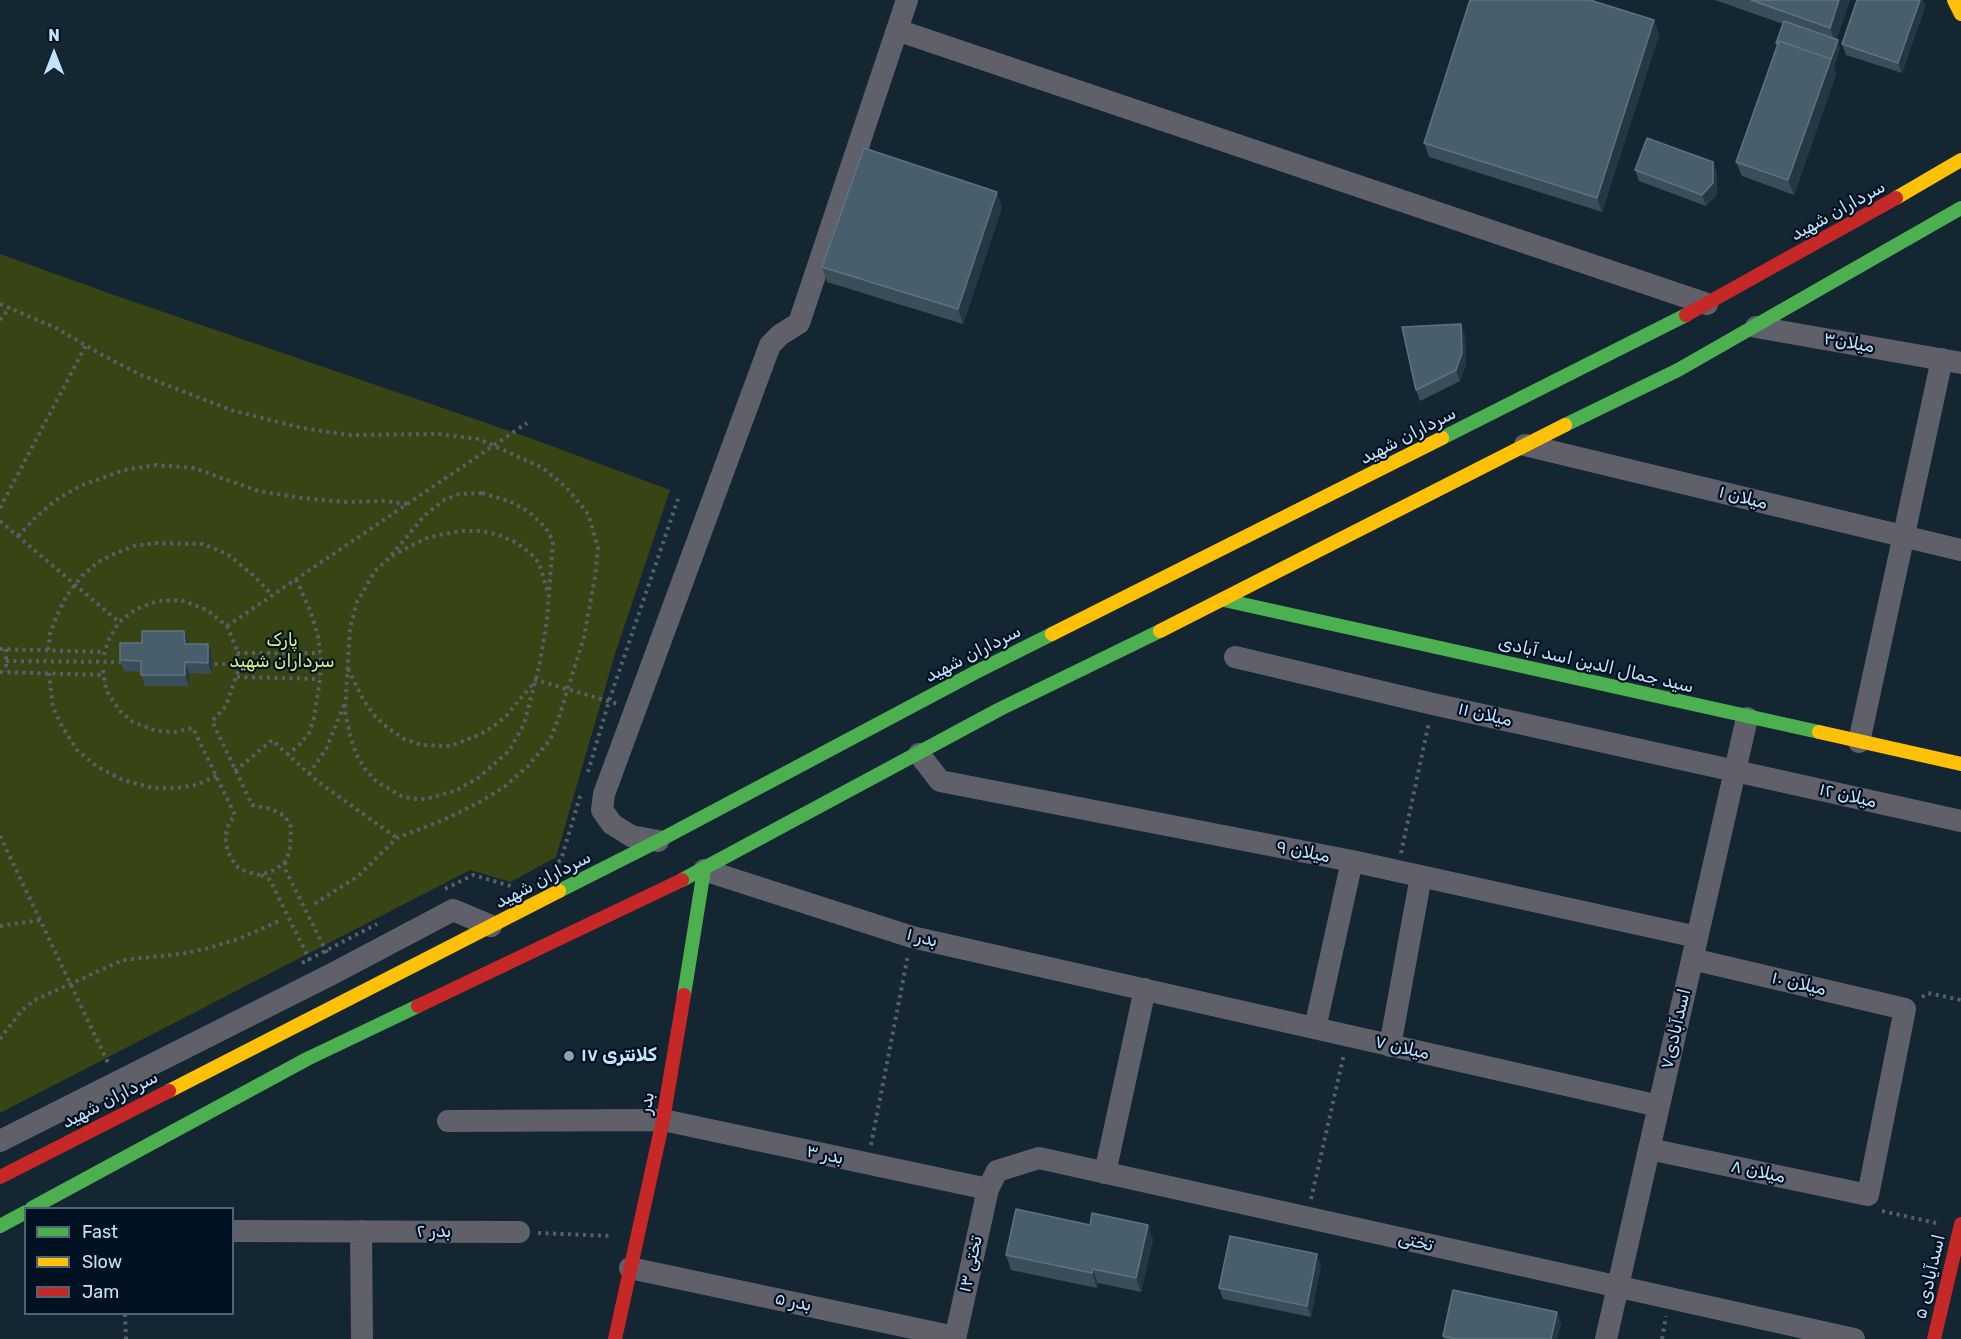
<!DOCTYPE html>
<meta charset="utf-8">
<style>
body{margin:0}
#map{position:relative;width:1961px;height:1339px;overflow:hidden;background:#142631;font-family:Rubik,sans-serif}
canvas{display:block}
.legend{position:absolute;left:24px;top:1207px;width:210px;height:108px;box-sizing:border-box;background:#001121;border:2px solid #4e6578;margin:0;padding:8px 10px;list-style:none;font-size:18px;color:#c4e3fa}
.legend li{display:flex;align-items:center;gap:12px;height:30px}
.legend b{width:30px;border:2px solid #4e6578}
.north{position:absolute;left:24px;top:24px;width:60px;height:60px;-webkit-text-stroke:4px #001121;paint-order:stroke;rotate:0deg;font-size:16px;font-weight:700;line-height:24px;text-align:center;color:#c4e3fa}
.north::after{content:'';display:block;margin:auto;width:21px;height:27px;background:#c4e3fa;clip-path:polygon(50% 0,100% 100%,50% 72%,0 100%)}
</style>
<div id="map">
<canvas width="1961" height="1339"></canvas>
<ul class="legend">
<li><b style="height:8px;background:#4caf50"></b>Fast</li>
<li><b style="height:8px;background:#ffc107"></b>Slow</li>
<li><b style="height:8px;background:#c62828"></b>Jam</li>
</ul>
<div class="north">N</div>
</div>
<script>
const g = document.querySelector('canvas').getContext('2d');
g.lineJoin = 'round';
function fillPath(path, color) { g.fillStyle = color; g.fill(path, 'evenodd'); }
const poly = rows => new Path2D(rows.map(r => 'M' + r).join(''));
function strokePath(path, color, width, dash) { g.strokeStyle = color; g.lineWidth = width; g.lineCap = dash ? 'butt' : 'round'; g.setLineDash(dash || []); g.stroke(path); }
function drawText(font, color, halo, rows, align = 'center') {
  g.font = font + ' Rubik,Vazirmatn,sans-serif'; g.lineWidth = 4.5; g.setLineDash([]); g.textBaseline = 'middle'; g.strokeStyle = halo; g.fillStyle = color; for (const [text, x, y, turn = 0] of rows) {
    g.save(); g.translate(x, y); g.rotate((+turn || 0) * Math.PI / 180); g.textAlign = isNaN(turn) ? turn : align; if (halo) g.strokeText(text, 0, 0); g.fillText(text, 0, 0); g.restore();
  }
}
fillPath(poly([
 [0,254,114,295,530,438,670,490,615,654,556,857,511,882,470,870,0,1113]
]), '#384414');
strokePath(poly([
 [0,304,56,328,104,356,141,375,231,410,302,428,350,435,438,434,479,439,543,468,567,488,588,514,598,547,595,577,584,637,559,717,550,740,528,766,503,788,476,804,443,820,397,838,357,877,314,904],
 [0,320,10,307],
 [482,493,509,501,529,512,546,528,553,541,547,620,539,667,524,724,509,751,478,778,457,790,426,799,413,799,401,796,377,782,365,769,356,754,350,735,345,712,350,628,357,602,375,571,389,558,425,515,444,500,459,494,482,493],
 [0,508,86,345],
 [0,521,119,622],
 [18,536,37,516,56,500,80,486,124,470,156,465,194,468,258,491,301,498,344,502,385,501,407,504],
 [392,556,424,539,439,535,461,531,481,531,499,535,517,543,531,554,539,563,548,593],
 [227,626,527,423],
 [0,649,105,652],
 [6,649,6,672],
 [48,650,50,634,57,615,67,595,82,576,98,562,116,553,134,546,155,543,203,544,227,554,253,575,272,595],
 [237,653,320,653],
 [104,655,108,641,119,622,136,609,158,601,181,600,207,610,227,626,237,650,238,656],
 [6,661,123,662],
 [207,664,261,664,320,667],
 [348,669,364,701,375,716,388,728,404,739,422,745,450,746,479,735,494,726,506,716,536,680,618,704],
 [103,670,106,690,120,711,133,722,157,731,175,732,193,728,235,815,229,823,225,837,228,852,236,866,247,872,260,875,275,870,285,862,290,850,291,827,285,816,271,809,252,805,212,721,226,706,238,671],
 [0,672,104,675],
 [49,673,53,708,63,728,77,750,96,766,123,780,153,788,176,788,196,785,217,776],
 [237,677,320,679],
 [287,755,300,744,309,733,314,718,320,679,321,660,318,636,311,613,296,579],
 [235,771,272,740,317,781,397,838],
 [588,772,609,701,678,499],
 [309,774,326,749,345,703],
 [0,836,109,1065],
 [1401,853,1429,722],
 [285,862,286,871,327,953],
 [558,862,561,860,581,793],
 [261,875,270,880,310,961],
 [445,889,473,875,511,886,514,884],
 [0,926,40,920],
 [302,963,377,924],
 [1922,997,1928,993,1961,1000],
 [0,1039,22,1010,35,1000,123,960,181,954,209,948,241,938,279,921],
 [871,1145,908,955],
 [1311,1199,1344,1054],
 [1882,1211,1936,1223],
 [538,1233,612,1236],
 [125,1314,126,1339],
 [1662,1339,1666,1316]
]), '#585f69', 4, [3, 4.5]);
strokePath(poly([
 [897,30,1707,304],
 [1756,327,1961,363],
 [1525,445,1961,550],
 [1235,657,1433,704,1961,821],
 [1859,742,1942,359],
 [919,754,940,781,1352,861,1697,937],
 [658,841,631,836,612,824,602,810,604,794,770,345,780,335,799,323,907,0],
 [704,870,912,937,1659,1106],
 [1315,1028,1352,861],
 [1390,1046,1421,876],
 [448,1121,663,1120,988,1189],
 [0,1141,332,974,453,910,491,926],
 [1649,1149,1868,1195,1905,1009,1692,959],
 [1105,1173,1145,989],
 [232,1231,519,1232],
 [361,1231,362,1339],
 [630,1268,955,1337],
 [955,1339,988,1189,997,1171,1039,1158,1854,1339],
 [1606,1339,1747,718]
]), '#60606b', 22);
strokePath(poly([
 [1565,425,1678,370,1961,208],
 [1442,438,1686,315],
 [1224,600,1819,732],
 [682,880,1000,709,1160,631],
 [559,891,658,841,976,672,1052,634],
 [684,995,704,870],
 [32,1208,307,1059,418,1006],
 [0,1226,26,1212]
]), '#4caf50', 14);
strokePath(poly([
 [1954,0,1961,14],
 [1896,198,1961,160],
 [1160,631,1565,425],
 [1052,634,1442,438],
 [1819,732,1961,764],
 [169,1091,559,891]
]), '#ffc107', 14);
strokePath(poly([
 [1686,315,1896,198],
 [418,1006,682,880],
 [0,1177,169,1091],
 [615,1339,663,1120,684,995],
 [1934,1339,1961,1224]
]), '#c62828', 14);
fillPath(poly([
 [1715,0,1850,0,1836,40,1840,48,1834,67,1836,74,1794,195,1742,176,1736,162,1777,46,1776,43,1783,24],
 [1857,0,1923,0,1925,7,1902,73,1846,55,1842,44],
 [1654,20,1659,35,1602,212,1429,157,1424,143],
 [1635,170,1717,173,1717,194,1706,206,1639,181],
 [1002,207,963,324,827,282,822,267],
 [1465,335,1466,364,1460,381,1420,401,1416,390],
 [184,631,188,644,212,655,212,674,189,673,189,686,145,686,141,675,141,672,124,671,120,660,142,643],
 [1153,1239,1141,1292,1098,1283,1097,1288,1011,1270,1006,1255],
 [1321,1265,1311,1317,1223,1299,1219,1288],
 [1557,1312,1561,1323,1557,1339,1444,1339,1443,1336]
]), '#394e59');
fillPath(poly([
 [1839,0,1850,0,1835,42,1830,28],
 [1920,0,1923,0,1925,7,1902,73,1898,63],
 [1654,20,1659,35,1602,212,1597,198],
 [1838,40,1840,48,1834,67,1836,74,1794,195,1788,180],
 [1713,162,1717,173,1717,194,1706,206,1702,195],
 [997,192,1002,207,963,324,958,309],
 [1461,324,1465,335,1466,364,1460,381,1456,370],
 [184,631,188,641,189,655,185,644],
 [208,644,212,655,212,674,208,663],
 [185,662,189,673,189,686,185,675],
 [1148,1225,1153,1239,1141,1292,1136,1278],
 [1317,1254,1321,1265,1311,1317,1307,1306],
 [1093,1269,1098,1283,1097,1288,1092,1273],
 [1557,1312,1561,1323,1557,1339,1551,1339]
]), '#243742');
const building = poly([
 [1470,0,1590,0,1654,20,1597,198,1424,143,1470,0],
 [1751,0,1839,0,1830,28,1751,0],
 [1857,0,1920,0,1898,63,1842,44,1857,0],
 [1784,21,1838,40,1830,62,1831,59,1779,41,1778,44,1776,43,1784,21],
 [1779,41,1831,59,1788,180,1736,162,1779,41],
 [1647,138,1713,162,1713,183,1702,195,1635,170,1647,138],
 [864,148,997,192,958,309,822,267,864,148],
 [1461,324,1462,353,1456,370,1416,390,1402,327,1461,324],
 [142,631,184,631,185,644,208,644,208,663,185,662,185,675,141,675,141,661,120,660,120,643,142,643,142,631],
 [1016,1209,1090,1225,1092,1213,1148,1225,1136,1278,1093,1269,1092,1273,1006,1255,1016,1209],
 [1230,1236,1317,1254,1307,1306,1219,1288,1230,1236],
 [1453,1290,1557,1312,1551,1339,1456,1339,1443,1336,1453,1290]
]);
fillPath(building, '#485e6a');
strokePath(building, '#5c7381', 1.5);
for (const [x, y, r, color] of [
 [569,1056,6,"#86a1b4"]
]) { const dot = new Path2D(); dot.arc(x, y, r, 0, 2 * Math.PI); g.fillStyle = color; g.fill(dot); strokePath(dot, '#001121', 2); }
drawText('18px', '#c4e3fa', '#001121', [
 ["سرداران شهید",1838,211,-29],
 ["میلان۳",1849,343,10],
 ["سرداران شهید",1408,436,-27],
 ["میلان ۱",1743,498,14],
 ["سرداران شهید",973,654,-27],
 ["سید جمال الدین اسد آبادی",1596,665,13],
 ["میلان ۱۱",1485,715,13],
 ["میلان ۱۲",1848,796,13],
 ["میلان ۹",1303,852,11],
 ["سرداران شهید",543,880,-27],
 ["بدر ۱",922,938,14],
 ["میلان ۱۰",1799,984,13],
 ["اسدآبادی۷",1676,1029,-77],
 ["میلان ۷",1402,1048,13],
 ["سرداران شهید",110,1100,-27],
 ["بدر",647,1103,-80],
 ["بدر ۳",825,1155,12],
 ["میلان ۸",1758,1172,12],
 ["بدر ۲",434,1232],
 ["تختی",1416,1242,13],
 ["تختی ۱۳",971,1264,-78],
 ["اسدآیادی ۵",1930,1277,-77],
 ["بدر ۵",793,1302,12]
]);
drawText('18px', '#d6f07a', '#001121', [
 ["پارک",282,641],
 ["سرداران شهید",282,662]
]);
drawText('bold 18px', '#c4e3fa', '#001121', [
 ["کلانتری ۱۷",581,1056]
], 'left');
</script>
